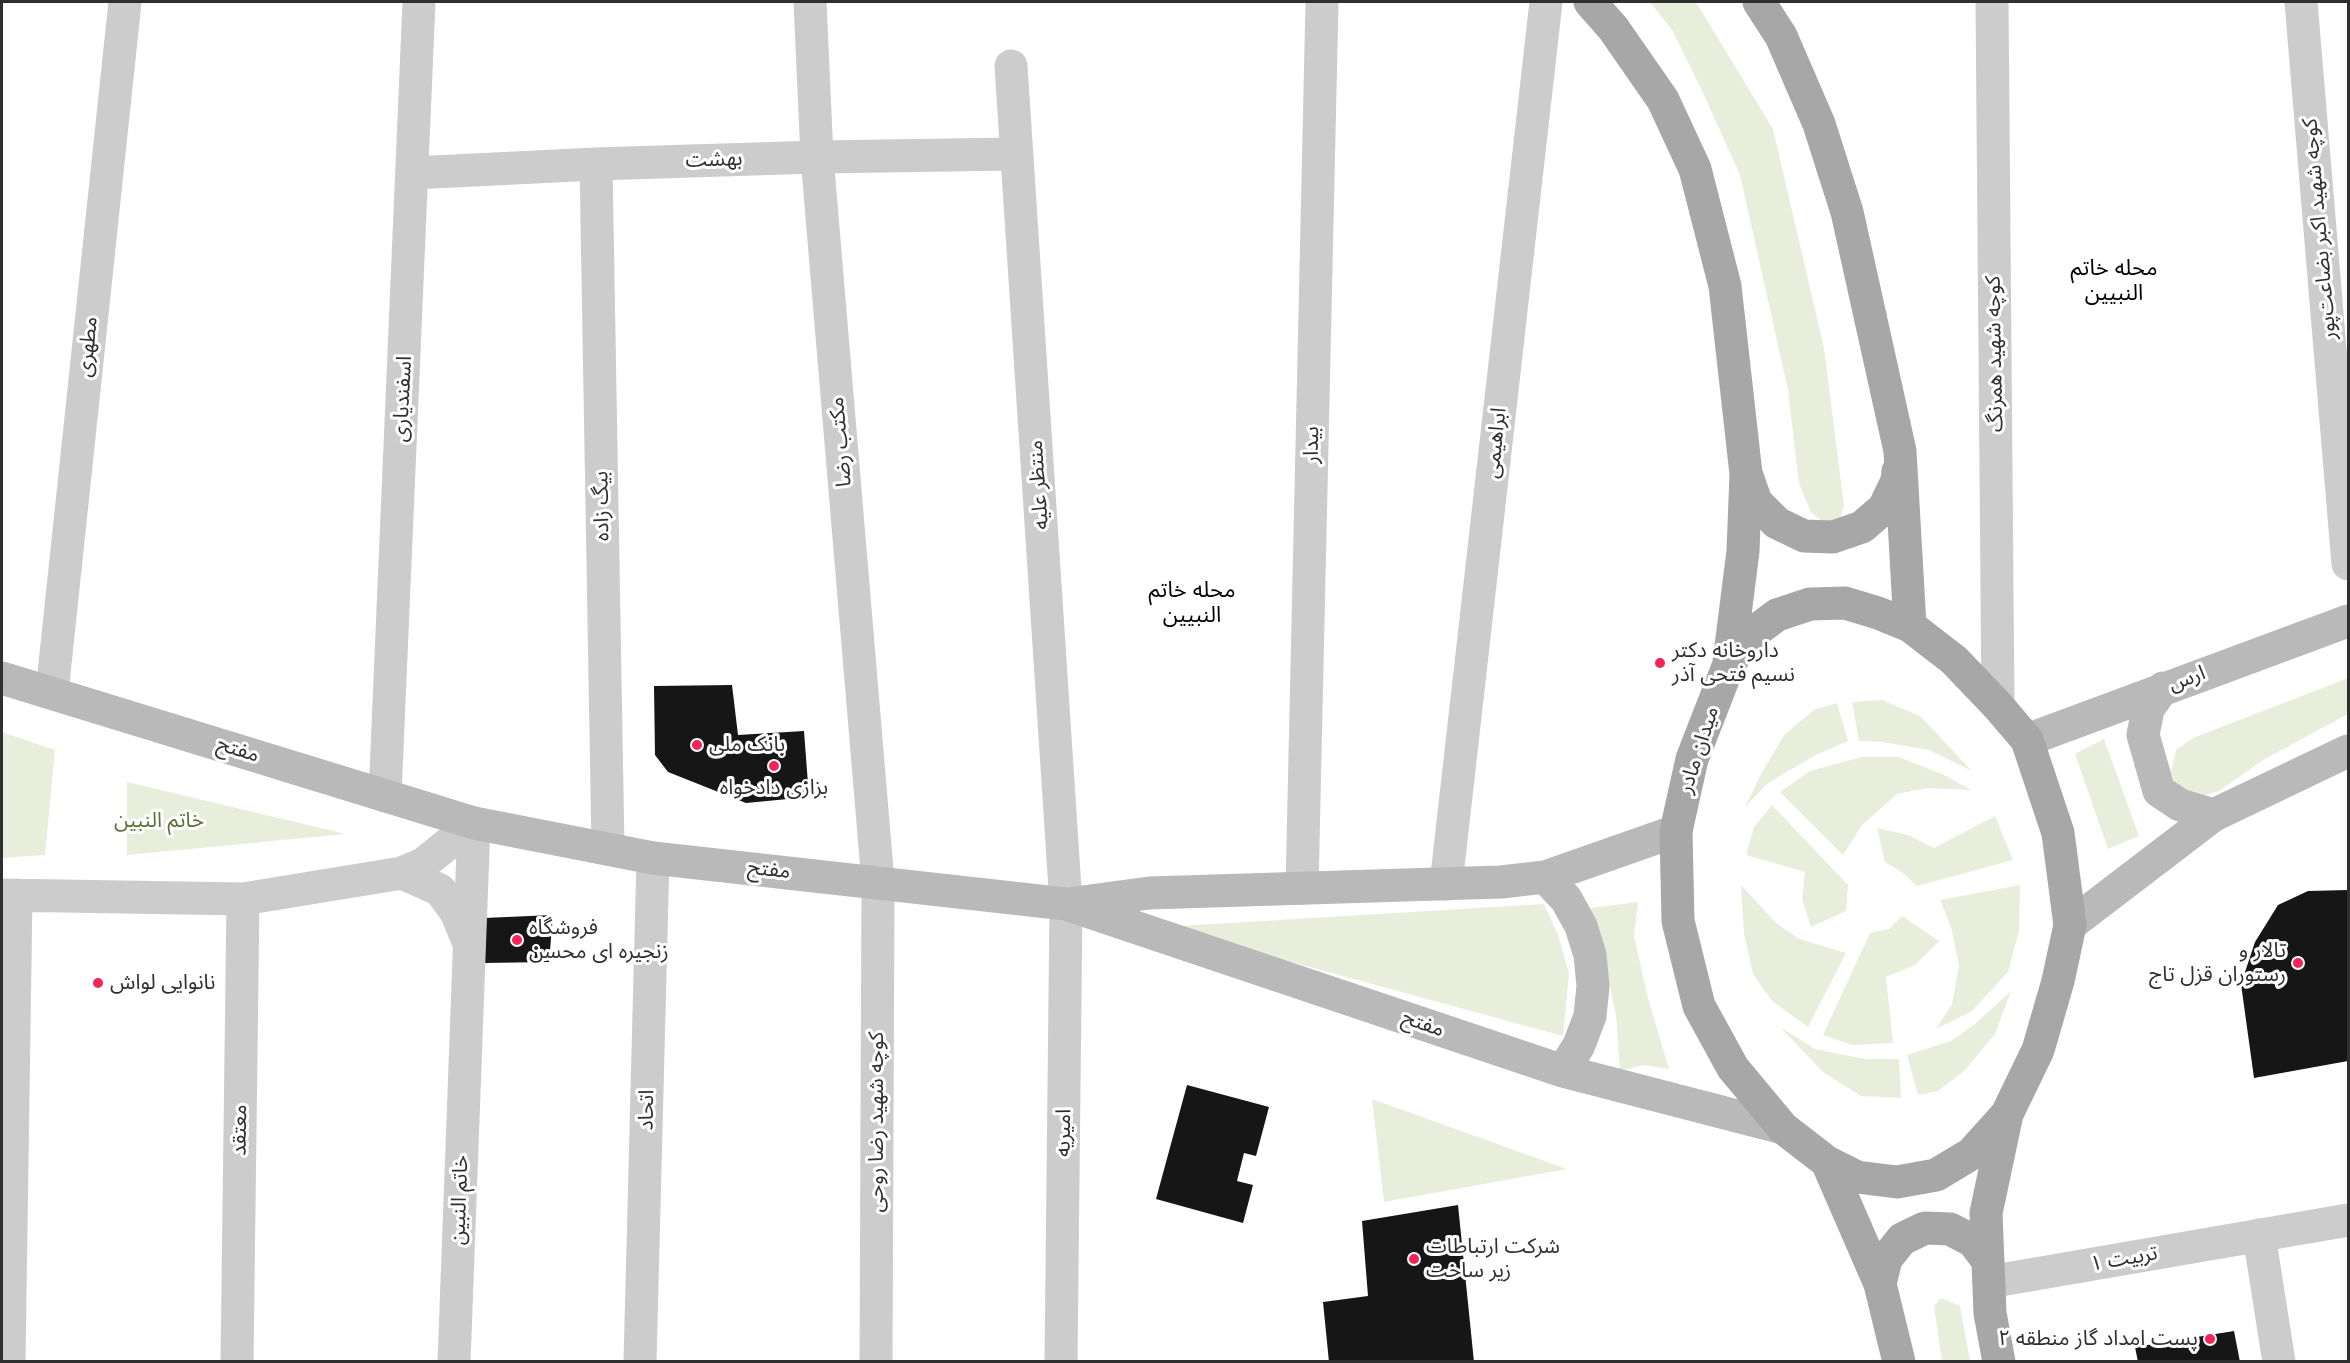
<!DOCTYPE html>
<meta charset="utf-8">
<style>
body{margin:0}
#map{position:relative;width:2350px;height:1363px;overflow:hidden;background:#fff;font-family:"Fira Sans",sans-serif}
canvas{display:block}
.frame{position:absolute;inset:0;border:3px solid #2f2f2f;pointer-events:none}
</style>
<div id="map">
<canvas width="2350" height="1363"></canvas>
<div class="frame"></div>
</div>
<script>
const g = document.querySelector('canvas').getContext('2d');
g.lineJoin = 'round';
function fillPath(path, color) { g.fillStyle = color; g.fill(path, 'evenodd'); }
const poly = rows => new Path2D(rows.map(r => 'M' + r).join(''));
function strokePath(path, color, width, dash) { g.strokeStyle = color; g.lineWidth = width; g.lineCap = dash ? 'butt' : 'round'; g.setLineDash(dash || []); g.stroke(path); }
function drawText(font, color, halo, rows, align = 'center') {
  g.font = font + ' "Fira Sans","Noto Sans Arabic",sans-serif'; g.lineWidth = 6; g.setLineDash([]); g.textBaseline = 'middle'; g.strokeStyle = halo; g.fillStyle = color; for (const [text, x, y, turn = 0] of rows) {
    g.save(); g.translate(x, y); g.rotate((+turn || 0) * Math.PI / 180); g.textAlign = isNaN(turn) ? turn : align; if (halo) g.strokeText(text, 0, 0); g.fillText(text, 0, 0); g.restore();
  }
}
fillPath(poly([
 [1650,2,1696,2,1773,129,1824,348,1844,506,1839,521,1822,521,1811,512,1799,484,1788,390,1740,175,1704,95,1672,30],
 [2348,678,2348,714,2263,760,2219,791,2196,798,2178,789,2171,773,2176,750,2193,738],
 [1882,700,1920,716,1972,771,1929,750,1882,742,1859,741,1852,702],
 [1837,703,1848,741,1814,756,1768,783,1745,807,1762,772,1785,734,1815,709],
 [2,732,55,750,45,855,2,858],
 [2104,739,2139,836,2108,849,2075,754],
 [1861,757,1899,757,1942,774,1971,790,1927,788,1897,794,1862,825,1843,855,1780,792,1810,771],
 [127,782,346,834,127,855],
 [1772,805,1848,885,1846,911,1811,927,1802,899,1805,872,1746,855,1754,827],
 [1995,816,2013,860,1917,886,1903,873,1885,862,1877,828,1908,835,1934,848],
 [1741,885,1776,923,1799,939,1846,953,1808,1027,1772,1001,1753,974,1744,934],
 [2020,885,2019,931,2008,972,1972,1011,1936,1029,1952,1004,1959,966,1951,927,1940,900],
 [1638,902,1634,936,1648,998,1669,1069,1643,1065,1620,1071,1616,1015,1602,948,1584,909],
 [1544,904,1558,935,1569,973,1563,1036,1163,927],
 [1902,916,1939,941,1915,965,1886,977,1893,1043,1852,1045,1823,1035,1870,933,1889,929],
 [2011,991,1995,1034,1964,1071,1938,1091,1918,1095,1907,1055,1951,1041,1975,1024],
 [1780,1027,1815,1049,1865,1059,1899,1059,1901,1098,1861,1096,1823,1072],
 [1372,1099,1567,1169,1384,1202],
 [1941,1298,1960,1306,1970,1361,1942,1361,1934,1306]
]), '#e9eedc');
fillPath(poly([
 [732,685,738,735,804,731,809,797,746,803,668,772,655,755,654,686],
 [2348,890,2348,1061,2254,1078,2241,984,2255,942,2278,905,2308,891],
 [553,915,549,962,483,963,484,918],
 [1187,1085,1269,1107,1256,1156,1244,1153,1237,1181,1253,1185,1243,1223,1156,1199],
 [1458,1205,1474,1362,1329,1362,1323,1302,1368,1296,1362,1221],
 [2234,1331,2240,1362,2138,1362,2135,1347]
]), '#161616');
strokePath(poly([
 [810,2,817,157,878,882,876,1362],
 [1992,2,1998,706],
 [2301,2,2348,564],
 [1011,66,1066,904,1061,1362],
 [596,164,608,848],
 [413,173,596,164,817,157,1016,154],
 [52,692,125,2],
 [385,796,419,2],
 [402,873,440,890,456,912,468,941],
 [1446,884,1546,2],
 [1302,888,1322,2],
 [2,895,243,899,402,873,423,864,474,823],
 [2259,1235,2279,1362],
 [1989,1282,2348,1220],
 [9,1362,16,895],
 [237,1362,243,899],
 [454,1362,474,823],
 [640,1362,653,858]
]), '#ccc', 33);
strokePath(poly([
 [2,678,474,823,653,858,1066,904,1563,1071,1783,1128],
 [2163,688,2148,709,2143,735,2159,791,2180,805,2214,815],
 [2027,740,2348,621],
 [1545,877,1566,899,1581,926,1590,955,1593,986,1590,1016,1579,1045,1563,1071],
 [1075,903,1149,893,1501,882,1545,877,1676,831],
 [2070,925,2214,815,2348,751]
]), '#b9b9b9', 33);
strokePath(poly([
 [1590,2,1613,28,1663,100,1695,169,1725,286,1746,474,1743,551,1729,662],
 [1759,2,1781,36,1819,124,1847,212,1900,451,1910,626],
 [1747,476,1756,502,1777,523,1804,536,1833,537,1862,527,1884,508,1897,481,1898,471],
 [1827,1162,1880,1284,1899,1362],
 [1880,1284,1886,1259,1902,1239,1925,1228,1950,1229,1973,1241,1988,1261],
 [1999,1362,1990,1313,1986,1213,2007,1114,2038,1050,2058,981,2070,925,2058,833,2027,740,1998,706,1954,660,1910,626,1878,613,1845,603,1810,604,1777,615,1749,636,1729,664,1692,759,1676,831,1678,921,1699,1006,1733,1068,1783,1128,1827,1162,1857,1177,1897,1182,1936,1175,1971,1154,2007,1114]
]), '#a7a7a7', 33);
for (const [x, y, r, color] of [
 [1660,663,6,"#f52356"],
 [697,745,6,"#f52356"],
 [774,766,6,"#f52356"],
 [517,940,6,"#f52356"],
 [2298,963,6,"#f52356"],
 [98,983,6,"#f52356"],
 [1414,1259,6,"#f52356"],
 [2210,1339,6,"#f52356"]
]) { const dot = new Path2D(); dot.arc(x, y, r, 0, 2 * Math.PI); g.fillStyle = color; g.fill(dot); strokePath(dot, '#fff', 2); }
drawText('21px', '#2f2f2f', '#fff', [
 ["بهشت",714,160,-2],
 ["کوچه شهید اکبر بضاعت‌پور",2320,229,-95],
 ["مطهری",88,347,-84],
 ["کوچه شهید همرنگ",1995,354,-91],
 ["اسفندیاری",403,399,-87],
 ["مکتب رضا",841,442,-95],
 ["ابراهیمی",1496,443,-84],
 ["بیدار",1312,445,-89],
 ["منتظر علیه",1039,485,-94],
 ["بیگ زاده",602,506,-91],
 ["ارس",2187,679,-20],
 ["مفتح",238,750,17],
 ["میدان مادر",1699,750,-72],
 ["مفتح",769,870,6],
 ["مفتح",1423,1024,19],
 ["اتحاد",647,1110,-89],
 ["کوچه شهید رضا روحی",877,1122,-90],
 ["معتقد",240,1130,-89],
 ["امیریه",1064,1133,-89],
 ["خاتم النبین",460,1200,-88],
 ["تربیت ۱",2124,1259,-10]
]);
drawText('21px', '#2f2f2f', '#fff', [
 ["داروخانه دکتر",1672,651],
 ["نسیم فتحی آذر",1672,675],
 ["بانک ملی",709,745],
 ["بزازی دادخواه",774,788,"center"],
 ["فروشگاه",529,928],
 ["زنجیره ای محسن",529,952],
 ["تالار و",2286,951,"right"],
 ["رستوران قزل تاج",2286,975,"right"],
 ["نانوایی لواش",110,983],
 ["شرکت ارتباطات",1426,1247],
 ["زیر ساخت",1426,1271],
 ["پست امداد گاز منطقه ۲",2198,1339,"right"]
], 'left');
drawText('21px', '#5c7038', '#fff', [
 ["خاتم النبین",159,821]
]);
drawText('22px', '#000', '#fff', [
 ["محله خاتم",2114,269],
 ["النبیین",2114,294],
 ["محله خاتم",1192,591],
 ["النبیین",1192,616]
]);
</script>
